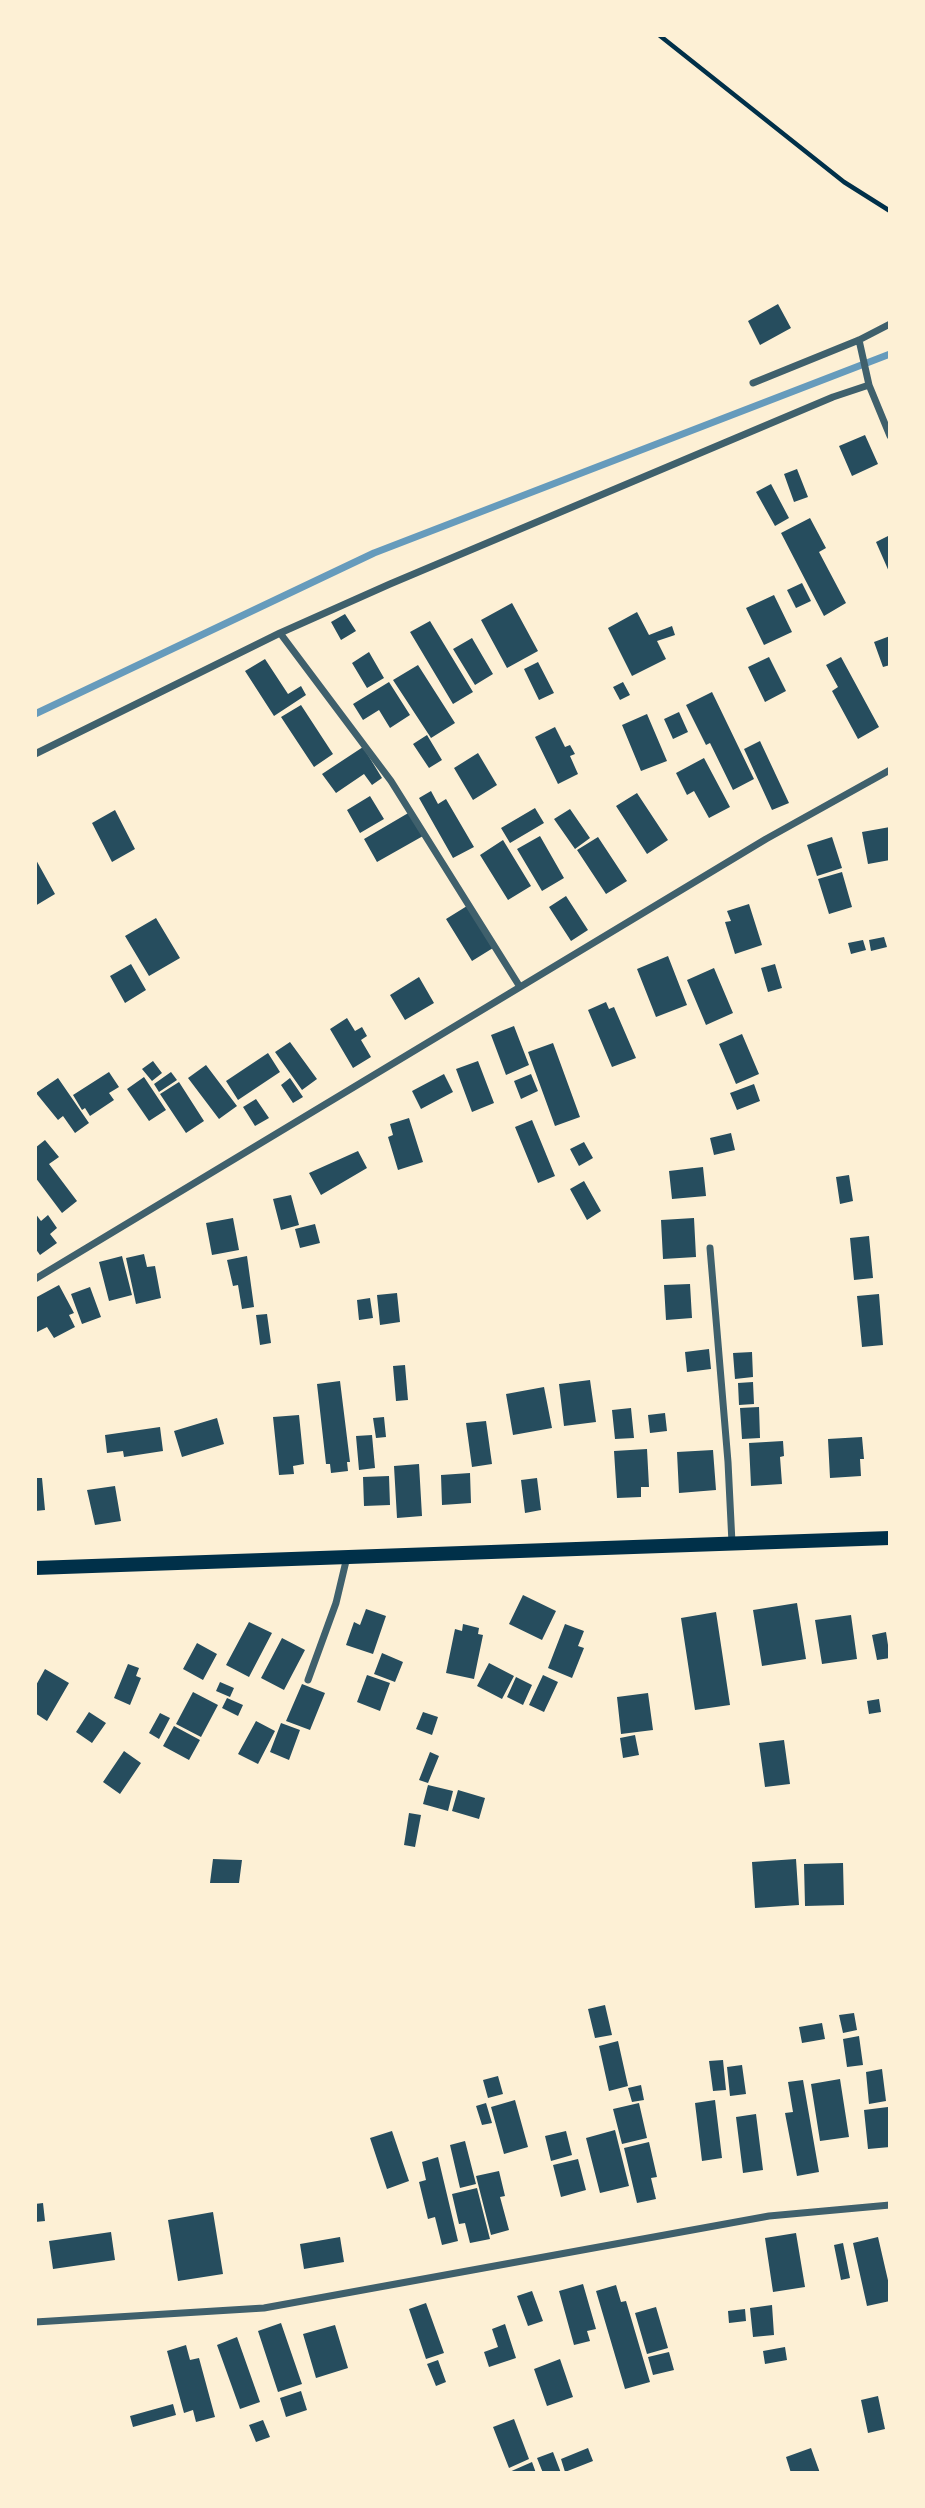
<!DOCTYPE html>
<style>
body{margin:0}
#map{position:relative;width:925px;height:2508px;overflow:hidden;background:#fdf0d5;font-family:"Nunito Sans",sans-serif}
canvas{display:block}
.frame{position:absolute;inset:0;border:37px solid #fdf0d5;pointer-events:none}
</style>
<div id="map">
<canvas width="925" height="2508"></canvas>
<div class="frame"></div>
</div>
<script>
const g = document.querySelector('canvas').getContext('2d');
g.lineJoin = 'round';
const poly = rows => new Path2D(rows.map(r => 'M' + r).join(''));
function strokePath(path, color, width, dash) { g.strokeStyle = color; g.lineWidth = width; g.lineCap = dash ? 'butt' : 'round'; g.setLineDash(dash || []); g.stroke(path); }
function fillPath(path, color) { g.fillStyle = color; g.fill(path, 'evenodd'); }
strokePath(poly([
 [35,714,374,553,890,354]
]), '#669bbc', 7);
fillPath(poly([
 [778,304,791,328,760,345,748,321],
 [865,435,878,464,852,476,839,446],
 [797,469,808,497,794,502,784,474],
 [771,484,789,518,775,526,756,492],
 [810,518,826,548,819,552,846,603,824,616,781,533],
 [890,535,890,574,876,542],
 [802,583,811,601,796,608,787,590],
 [774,595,792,632,764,645,746,608],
 [512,603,538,651,507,668,481,620],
 [637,612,649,635,672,626,675,635,657,641,666,659,632,676,608,628],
 [345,614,356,631,341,640,331,622],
 [430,621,473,692,453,704,410,632],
 [890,636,890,665,883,667,874,642],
 [472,638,493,674,475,685,453,649],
 [369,652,384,678,367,688,352,663],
 [769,657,786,691,765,702,748,667],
 [841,657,879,727,858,739,832,691,838,687,826,665],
 [265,659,288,694,301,686,306,695,274,716,245,671],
 [538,662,554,693,539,700,524,669],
 [418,665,455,723,431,738,393,680],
 [389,682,410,715,390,728,379,710,363,720,353,704],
 [623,682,630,695,620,700,613,687],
 [712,692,754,779,733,790,710,743,706,745,686,705],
 [301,705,333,754,314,767,281,717],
 [679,712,688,732,673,739,664,719],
 [647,714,667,761,641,771,622,725],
 [555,727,565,747,570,745,575,754,570,756,578,774,558,784,535,737],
 [427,735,442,760,429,768,413,744],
 [760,741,789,803,772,810,744,749],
 [363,747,382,778,372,785,364,774,336,793,322,774],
 [478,753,497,785,473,800,454,768],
 [704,758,730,807,709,818,694,791,687,795,676,773],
 [431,791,438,804,446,799,474,847,453,858,419,798],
 [637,793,668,840,647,854,616,806],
 [370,796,384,819,360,833,347,810],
 [535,808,544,823,510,843,501,828],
 [570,809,590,838,575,849,554,819],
 [115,810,135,849,112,862,92,823],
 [410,812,423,836,377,862,364,839],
 [890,827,890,860,868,864,862,832],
 [540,836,564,878,542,891,517,849],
 [598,837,627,881,606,894,577,850],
 [832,837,842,868,817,876,807,845],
 [503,840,531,886,508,900,480,855],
 [35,858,55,894,35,906],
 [842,872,852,907,829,914,818,879],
 [566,896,588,930,571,941,549,907],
 [749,904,762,945,735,954,725,922,731,921,727,911],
 [467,906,493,948,472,961,446,919],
 [156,918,180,958,149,976,125,936],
 [884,937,887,947,871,951,869,940],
 [863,940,866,950,851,954,848,943],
 [668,956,687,1005,656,1017,637,969],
 [131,964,146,990,125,1003,110,976],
 [775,964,782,988,768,992,761,968],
 [714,968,733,1013,706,1025,687,980],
 [419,977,434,1003,405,1020,390,995],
 [606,1002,609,1009,614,1007,636,1058,612,1067,588,1010],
 [347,1018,355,1031,362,1027,367,1036,361,1040,371,1057,353,1068,330,1029],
 [514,1026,529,1065,506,1075,491,1035],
 [742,1034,759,1074,736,1084,719,1044],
 [290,1042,317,1079,302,1090,275,1052],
 [553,1043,580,1117,555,1126,528,1052],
 [268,1053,280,1072,238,1100,226,1081],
 [153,1061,162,1073,152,1081,142,1069],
 [478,1061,494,1103,472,1112,456,1069],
 [206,1065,237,1106,219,1119,188,1078],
 [109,1072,119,1087,109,1093,114,1100,90,1116,85,1108,82,1110,73,1095],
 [171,1072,177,1080,159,1092,154,1084],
 [444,1074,453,1092,421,1109,412,1091],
 [531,1074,538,1091,521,1099,514,1081],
 [144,1077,166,1110,149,1121,127,1089],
 [58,1078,89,1123,75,1133,63,1116,58,1120,36,1093],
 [290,1078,303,1097,293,1103,281,1085],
 [179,1082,204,1121,186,1133,160,1094],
 [754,1084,760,1101,737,1110,730,1093],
 [256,1099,269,1118,255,1126,243,1107],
 [409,1118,423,1162,398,1170,388,1137,393,1135,390,1124],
 [532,1120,555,1176,538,1183,515,1127],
 [731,1133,735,1150,714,1155,710,1138],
 [45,1140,59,1157,49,1164,77,1201,62,1213,35,1177,35,1148],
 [584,1142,593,1158,579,1166,570,1149],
 [358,1151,367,1168,321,1195,309,1173],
 [703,1167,706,1196,672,1199,669,1171],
 [849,1175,853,1201,840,1204,836,1177],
 [584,1181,601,1211,587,1220,570,1189],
 [291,1195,299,1225,281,1230,273,1199],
 [35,1213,41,1221,48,1215,57,1228,50,1234,57,1243,40,1255,35,1248],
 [233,1218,239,1250,212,1255,206,1223],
 [694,1218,696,1257,663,1259,661,1220],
 [315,1224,320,1243,300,1248,295,1229],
 [869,1236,873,1278,854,1280,850,1238],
 [144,1254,147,1267,155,1266,161,1298,136,1304,126,1258],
 [122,1256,132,1295,109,1301,99,1262],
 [247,1256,254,1307,242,1309,238,1285,233,1286,227,1260],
 [690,1284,692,1318,666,1320,664,1285],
 [59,1285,74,1313,69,1315,75,1327,54,1338,47,1327,37,1332,35,1327,35,1298],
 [90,1287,101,1317,82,1324,71,1294],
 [397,1293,400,1322,380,1325,377,1295],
 [879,1294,883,1345,862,1347,857,1296],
 [370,1298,373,1318,359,1320,357,1300],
 [267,1314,271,1343,260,1345,256,1315],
 [709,1349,711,1369,687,1372,685,1352],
 [752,1352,753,1377,735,1379,733,1353],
 [405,1365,408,1400,396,1401,393,1366],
 [590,1380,596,1422,564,1426,559,1384],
 [340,1381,350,1462,347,1462,348,1471,331,1473,330,1464,326,1464,317,1384],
 [753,1382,754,1404,739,1405,738,1383],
 [544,1387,552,1428,513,1435,506,1394],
 [759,1407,760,1438,742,1439,740,1408],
 [631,1408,634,1438,615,1439,612,1410],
 [665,1413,667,1431,650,1433,648,1415],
 [299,1415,304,1464,293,1466,294,1474,279,1475,273,1417],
 [384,1417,386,1437,376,1438,373,1418],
 [217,1418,224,1444,182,1457,174,1431],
 [486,1421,492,1464,472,1467,466,1423],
 [160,1427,163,1451,124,1457,123,1451,107,1453,105,1435],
 [372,1435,375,1468,359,1470,356,1436],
 [862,1437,864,1459,860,1459,861,1476,830,1478,828,1439],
 [783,1441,784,1456,780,1457,782,1484,751,1486,749,1443],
 [647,1449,649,1487,641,1487,641,1497,617,1498,614,1451],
 [713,1450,716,1490,679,1493,677,1452],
 [419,1464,422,1516,397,1518,394,1466],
 [470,1473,471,1503,442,1505,441,1475],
 [389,1476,390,1505,364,1506,363,1477],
 [35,1478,42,1478,45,1510,35,1511],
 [537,1478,541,1510,525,1513,521,1480],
 [115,1486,121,1521,95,1525,87,1490],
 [523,1595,556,1611,542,1640,509,1624],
 [797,1603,806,1659,762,1666,753,1610],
 [366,1609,386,1616,373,1654,346,1645,354,1622,360,1625],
 [716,1612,730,1705,695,1710,681,1618],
 [851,1615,857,1659,822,1664,815,1620],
 [249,1622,272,1633,249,1677,226,1665],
 [463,1624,479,1628,478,1634,483,1635,474,1679,446,1673,455,1629,462,1631],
 [565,1624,584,1631,578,1646,584,1648,572,1678,548,1668],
 [886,1632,890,1658,877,1660,872,1635],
 [282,1638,305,1650,284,1690,261,1678],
 [197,1643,217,1654,203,1680,183,1669],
 [382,1653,403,1662,395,1682,374,1674],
 [489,1663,514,1676,502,1699,477,1686],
 [128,1664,139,1668,136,1676,141,1678,130,1705,114,1698],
 [45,1669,69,1683,47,1721,35,1713,35,1687],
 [367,1675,390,1683,380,1711,357,1702],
 [543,1675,558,1682,544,1712,529,1705],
 [516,1677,532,1685,523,1705,507,1697],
 [220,1682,234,1688,230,1697,216,1691],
 [302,1684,325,1693,310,1730,286,1721],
 [193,1692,218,1705,201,1737,176,1724],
 [648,1693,653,1730,621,1734,617,1697],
 [227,1698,243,1705,238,1716,222,1708],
 [879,1699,881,1712,869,1714,867,1701],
 [89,1712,106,1723,92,1743,76,1732],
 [423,1712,438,1717,432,1735,416,1729],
 [160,1713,170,1718,159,1739,149,1733],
 [256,1721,275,1731,258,1764,238,1754],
 [281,1723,300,1730,289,1760,270,1752],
 [174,1726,200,1740,189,1760,163,1746],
 [635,1735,639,1755,623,1758,620,1738],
 [784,1740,790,1784,765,1787,759,1743],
 [124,1751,141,1763,120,1794,103,1782],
 [430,1752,439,1756,428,1783,419,1780],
 [428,1785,453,1791,448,1811,423,1804],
 [458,1790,485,1798,479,1819,452,1811],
 [409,1813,421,1815,415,1847,404,1845],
 [213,1859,242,1860,239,1883,210,1883],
 [796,1859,799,1905,755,1908,752,1862],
 [843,1863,844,1905,805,1906,804,1864],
 [605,2005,612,2035,595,2038,588,2009],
 [854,2013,857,2030,843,2033,839,2015],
 [822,2023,825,2039,802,2043,799,2027],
 [859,2036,863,2065,847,2067,843,2039],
 [618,2041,628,2086,609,2091,599,2046],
 [723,2060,726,2090,713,2091,709,2061],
 [742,2065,746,2094,730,2096,727,2067],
 [882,2069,886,2101,869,2104,866,2072],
 [498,2076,503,2094,488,2098,483,2080],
 [840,2079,849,2137,820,2141,811,2084],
 [803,2080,819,2172,797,2176,785,2113,793,2112,788,2082],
 [641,2085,644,2100,632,2102,628,2088],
 [515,2100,528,2147,504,2154,491,2107],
 [715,2100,722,2158,702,2161,695,2103],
 [486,2103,492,2123,482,2125,476,2106],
 [639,2103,647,2138,622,2144,613,2109],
 [888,2107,890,2147,868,2149,864,2110],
 [756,2114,763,2170,743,2173,736,2117],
 [615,2130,629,2186,600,2193,586,2138],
 [392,2131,409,2181,387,2189,370,2138],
 [566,2131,572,2155,551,2161,545,2136],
 [465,2141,476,2184,460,2188,450,2145],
 [649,2142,657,2177,651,2178,656,2199,637,2203,624,2148],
 [438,2157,458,2241,442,2245,435,2217,428,2219,419,2182,426,2180,422,2162],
 [578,2159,586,2190,561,2197,553,2165],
 [499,2171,505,2196,500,2197,509,2230,491,2235,476,2176],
 [477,2188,490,2239,470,2243,465,2223,459,2224,452,2194],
 [43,2203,45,2221,35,2222,35,2204],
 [213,2212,223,2274,178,2281,168,2220],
 [111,2232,115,2260,53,2269,49,2241],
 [796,2233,805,2287,773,2292,765,2238],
 [340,2237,344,2262,304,2269,300,2244],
 [878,2237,890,2289,890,2301,867,2306,853,2243],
 [843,2243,850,2278,841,2280,834,2245],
 [583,2284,596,2329,587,2331,590,2341,574,2345,559,2291],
 [616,2285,621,2302,626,2301,650,2382,625,2389,596,2291],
 [532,2291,543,2321,528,2326,517,2296],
 [426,2303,444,2353,426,2359,409,2309],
 [772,2305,774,2335,753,2337,750,2308],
 [656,2307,668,2348,647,2354,635,2313],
 [745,2309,746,2321,729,2323,728,2311],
 [281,2323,302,2384,278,2392,258,2331],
 [505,2324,516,2358,489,2367,484,2352,498,2347,492,2329],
 [335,2325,348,2368,316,2378,303,2334],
 [237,2337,260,2402,240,2409,217,2345],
 [186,2345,190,2360,199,2358,215,2417,196,2422,193,2410,184,2413,167,2351],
 [785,2347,787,2360,765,2364,763,2351],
 [669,2352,674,2370,653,2375,648,2357],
 [560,2359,573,2397,547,2406,534,2369],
 [438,2360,446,2382,436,2386,427,2364],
 [301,2391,307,2410,286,2417,280,2398],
 [878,2396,885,2429,868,2433,861,2400],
 [173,2404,176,2415,133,2427,130,2416],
 [514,2419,529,2459,509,2468,493,2427],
 [263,2420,270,2437,256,2442,249,2425],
 [588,2448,593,2461,565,2472,561,2459],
 [811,2448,820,2473,791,2473,786,2457],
 [553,2452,561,2473,543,2473,537,2458],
 [532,2462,536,2473,507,2473]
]), '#264d5e');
strokePath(poly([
 [659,35,844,182,890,211]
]), '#003049', 4.5);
strokePath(poly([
 [859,340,869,385,890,436],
 [753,383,859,340,890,324],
 [280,633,391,781,520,987],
 [35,754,280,633,390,584,833,397,869,385],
 [710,1248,728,1462,732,1543],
 [35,1279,766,839,890,770],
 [308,1680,336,1603,347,1557],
 [35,2322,264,2308,769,2216,890,2205]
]), '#3f606c', 7);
strokePath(poly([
 [35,1568,890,1538]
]), '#003049', 14);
</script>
